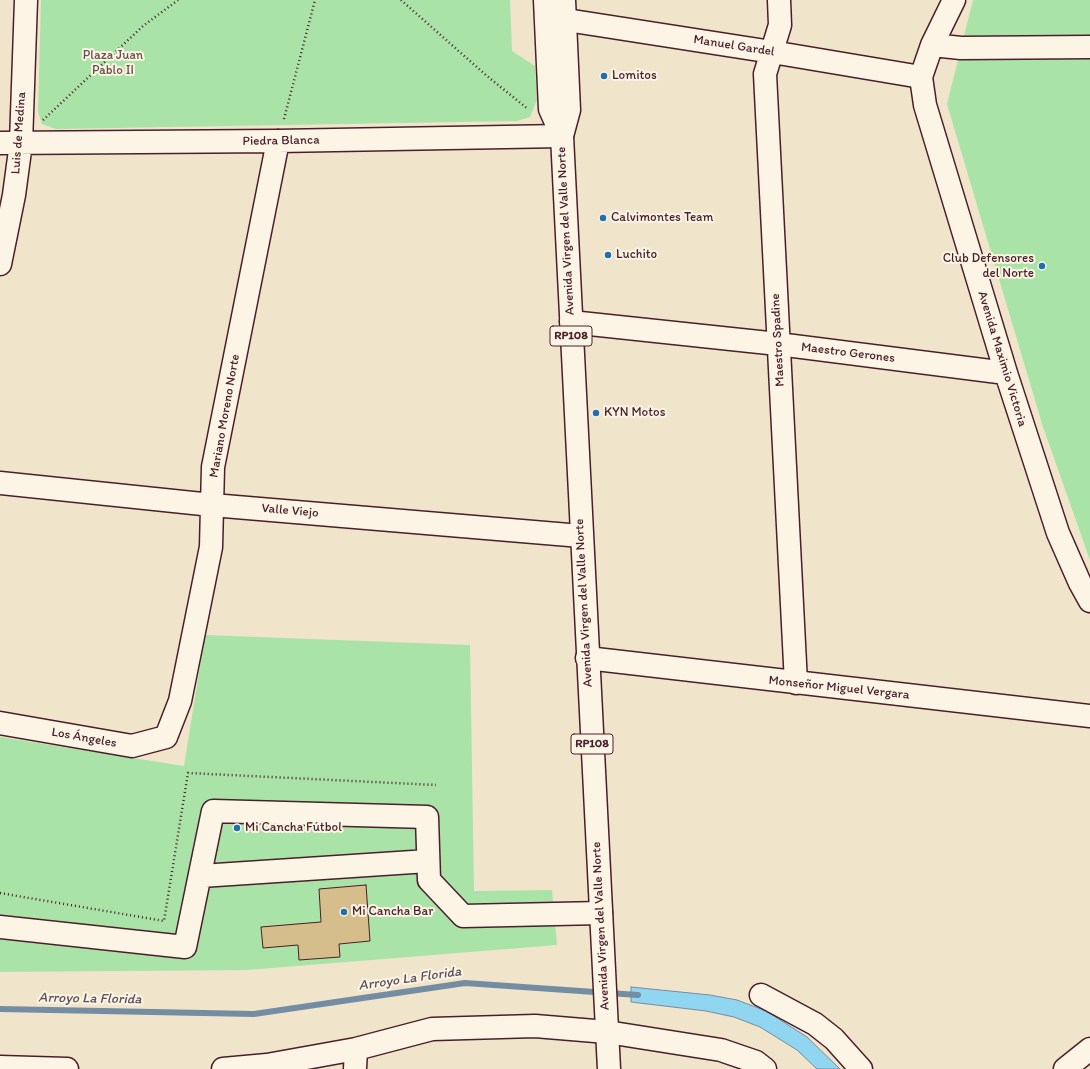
<!DOCTYPE html>
<meta charset="utf-8">
<style>
body{margin:0}
canvas{display:block;background:#f0e4ca}
</style>
<canvas width="1090" height="1069"></canvas>
<script>
const g = document.querySelector('canvas').getContext('2d');
g.lineJoin = 'round';
function fillPath(path, color) { g.fillStyle = color; g.fill(path, 'evenodd'); }
const poly = rows => new Path2D(rows.map(r => 'M' + r).join(''));
function strokePath(path, color, width, dash) { g.strokeStyle = color; g.lineWidth = width; g.lineCap = dash ? 'butt' : 'round'; g.setLineDash(dash || []); g.stroke(path); }
function drawText(font, color, halo, rows, align = 'center') {
  g.font = font + ' Itim,sans-serif'; g.lineWidth = 4; g.setLineDash([]); g.textBaseline = 'middle'; g.strokeStyle = halo; g.fillStyle = color; for (const [text, x, y, turn = 0] of rows) {
    g.save(); g.translate(x, y); g.rotate((+turn || 0) * Math.PI / 180); g.textAlign = isNaN(turn) ? turn : align; if (halo) g.strokeText(text, 0, 0); g.fillText(text, 0, 0); g.restore();
  }
}
fillPath(poly([
 [41,0,510,0,512,51,535,66,537,100,530,117,517,121,56,129,42,124,38,112],
 [973,0,1090,0,1090,560,1043,427,947,104],
 [205,635,470,645,474,891,552,890,557,945,247,970,0,972,0,737,184,766]
]), '#aae3a8');
const water = poly([
 [631,987,710,995,737,1000,766,1011,807,1037,840,1069,817,1069,797,1050,760,1027,734,1017,706,1011,631,1002,631,987]
]);
fillPath(water, '#90d6f1');
strokePath(water, '#748da2', 1);
strokePath(poly([
 [0,1009,254,1014,465,983,638,995]
]), '#748da2', 6);
const building = poly([
 [366,885,370,941,339,944,340,957,299,960,298,945,263,948,261,927,321,922,319,889,366,885]
]);
fillPath(building, '#d5bd8c');
strokePath(building, '#4a1f2b', 1);
const minor = poly([
 [779,0,780,25,765,74,796,683],
 [954,0,932,45,921,77,925,105,1006,373,1058,533,1080,583,1090,601],
 [547,17,772,52,921,77],
 [932,45,961,48,1090,47],
 [0,143,278,141,562,136],
 [0,264,14,195,21,143,26,0],
 [571,322,778,344,1006,373],
 [0,483,212,505,581,536],
 [587,658,1090,716],
 [0,723,132,746,166,737,180,701,211,547,213,467,278,141],
 [201,876,428,861],
 [0,927,185,947,213,811,427,817,429,880,463,916,601,913],
 [761,995,815,1024,834,1039,861,1069],
 [0,1067,67,1069],
 [223,1069,267,1065,356,1049,432,1029,535,1026,607,1032,721,1050,756,1062,765,1069],
 [355,1069,356,1049],
 [1065,1069,1090,1049]
]);
const major = poly([
 [545,0,550,109,562,136],
 [564,0,569,110,562,136,609,1069]
]);
strokePath(minor, '#4a1f2b', 25);
strokePath(major, '#4a1f2b', 25);
strokePath(poly([
 [401,0,487,76,528,109],
 [284,119,315,0],
 [43,120,143,26,178,0],
 [0,893,164,921,188,773,436,785]
]), '#4a1f2b', 2.5, [1, 3]);
strokePath(minor, '#fcf5e5', 22);
strokePath(major, '#fcf5e5', 22);
for (const [x, y, r, color] of [
 [604,76,4,"#1f6fb2"],
 [603,218,4,"#1f6fb2"],
 [608,255,4,"#1f6fb2"],
 [1042,266,4,"#1f6fb2"],
 [596,413,4,"#1f6fb2"],
 [237,828,4,"#1f6fb2"],
 [344,912,4,"#1f6fb2"]
]) { const dot = new Path2D(); dot.arc(x, y, r, 0, 2 * Math.PI); g.fillStyle = color; g.fill(dot); strokePath(dot, '#fcf5e5', 1.5); }
for (const [x, y, w] of [
 [571,336,42],
 [592,744,42]
]) { const box = new Path2D(); box.roundRect(x - w / 2, y - 10, w, 20, 3); g.fillStyle = '#fcf5e5'; g.fill(box); strokePath(box, '#4a1f2b', 1); }
drawText('bold 12px', '#4a1f2b', null, [
 ["RP108",571,336],
 ["RP108",592,744]
]);
drawText('13px', '#4a1f2b', '#fcf5e5', [
 ["Manuel Gardel",734,46,9],
 ["Luis de Medina",19,133,-86],
 ["Piedra Blanca",281,141,-1],
 ["Avenida Virgen del Valle Norte",566,231,-93],
 ["Maestro Spadine",778,340,-93],
 ["Maestro Gerones",848,353,7],
 ["Avenida Maximio Victoria",1002,359,73],
 ["Mariano Moreno Norte",225,416,-80],
 ["Valle Viejo",290,511,5],
 ["Avenida Virgen del Valle Norte",584,603,-93],
 ["Monseñor Miguel Vergara",839,688,6],
 ["Los Ángeles",84,738,10],
 ["Avenida Virgen del Valle Norte",601,926,-93]
]);
drawText('13px', '#62504a', '#fcf5e5', [
 ["Plaza Juan",113,56],
 ["Pablo II",113,71]
]);
drawText('13px', '#4a1f2b', '#fcf5e5', [
 ["Lomitos",612,76],
 ["Calvimontes Team",611,218],
 ["Luchito",616,255],
 ["Club Defensores",1034,259,"right"],
 ["del Norte",1034,274,"right"],
 ["KYN Motos",604,413],
 ["Mi Cancha Fútbol",245,828],
 ["Mi Cancha Bar",352,912]
], 'left');
drawText('italic 14px', '#5c4d5c', '#fcf5e5', [
 ["Arroyo La Florida",410,979,-8],
 ["Arroyo La Florida",90,999,1]
]);
</script>
